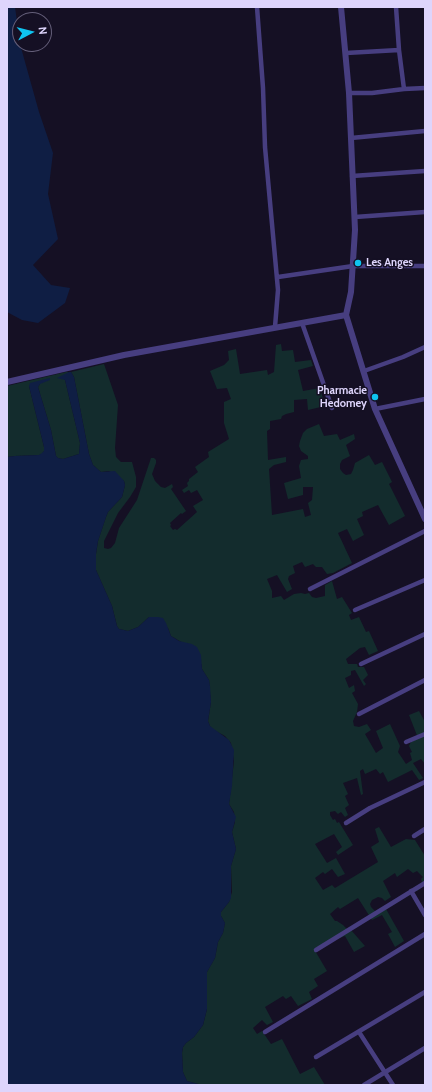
<!DOCTYPE html>
<style>
body{margin:0}
#map{position:relative;width:432px;height:1092px;overflow:hidden;background:#151024;font-family:Cabin,sans-serif}
canvas{display:block}
.frame{position:absolute;inset:0;border:8px solid #ded5fc;pointer-events:none}
.north{position:absolute;left:12px;top:12px;width:40px;height:40px;box-sizing:border-box;background:#151024;border:1px solid #655f7a;border-radius:50%;rotate:83deg;font-size:11px;font-weight:700;line-height:16px;text-align:center;color:#ded5fc}
.north::after{content:'';display:block;margin:auto;width:14px;height:18px;background:#0fc3ef;clip-path:polygon(50% 0,100% 100%,50% 72%,0 100%)}
</style>
<div id="map">
<canvas width="432" height="1092"></canvas>
<div class="frame"></div>
<div class="north">N</div>
</div>
<script>
const g = document.querySelector('canvas').getContext('2d');
g.lineJoin = 'round';
function fillPath(path, color) { g.fillStyle = color; g.fill(path, 'evenodd'); }
const poly = rows => new Path2D(rows.map(r => 'M' + r).join(''));
function strokePath(path, color, width, dash) { g.strokeStyle = color; g.lineWidth = width; g.lineCap = dash ? 'butt' : 'round'; g.setLineDash(dash || []); g.stroke(path); }
function drawText(font, color, halo, rows, align = 'center') {
  g.font = font + ' Cabin,sans-serif'; g.lineWidth = 3; g.setLineDash([]); g.textBaseline = 'middle'; g.strokeStyle = halo; g.fillStyle = color; for (const [text, x, y, turn = 0] of rows) {
    g.save(); g.translate(x, y); g.rotate((+turn || 0) * Math.PI / 180); g.textAlign = isNaN(turn) ? turn : align; if (halo) g.strokeText(text, 0, 0); g.fillText(text, 0, 0); g.restore();
  }
}
fillPath(poly([
 [281,344,282,351,293,350,295,362,311,360,313,366,298,370,303,391,320,388,325,406,308,410,307,399,294,400,294,412,286,414,282,416,281,419,270,421,270,429,267,431,268,460,286,457,286,462,274,465,269,469,272,515,303,509,305,517,311,515,308,503,312,500,313,487,303,487,303,495,288,499,284,483,301,478,299,466,301,460,308,459,308,456,301,451,299,446,300,441,303,433,307,429,319,424,324,436,337,434,340,440,354,434,355,439,346,445,350,456,342,460,340,464,340,469,343,473,346,475,351,474,353,470,355,463,369,455,375,465,382,462,392,482,389,484,405,516,389,525,378,505,362,512,363,516,357,519,364,535,353,541,347,529,338,533,352,563,333,573,327,574,322,567,316,567,313,564,305,567,302,562,293,566,295,573,289,576,288,579,292,589,287,592,277,575,267,579,272,591,272,598,281,596,284,600,294,594,301,593,305,594,309,593,312,597,316,598,325,596,325,585,332,581,337,599,342,597,352,613,349,615,351,620,359,617,366,632,369,631,378,651,369,655,365,647,360,648,346,659,348,664,357,664,358,667,364,667,368,675,363,680,366,684,364,686,355,670,351,671,351,675,345,678,349,688,354,685,355,691,352,693,358,704,357,712,353,721,354,726,359,727,367,724,371,730,365,734,376,753,383,748,376,731,390,724,400,746,398,752,406,764,412,760,410,753,412,752,409,746,411,742,418,738,409,715,419,711,425,722,424,737,425,741,425,764,421,759,413,763,423,778,419,780,412,770,388,782,383,772,380,774,376,769,365,774,363,769,360,771,363,794,361,795,357,778,343,783,348,794,345,796,349,805,345,808,348,815,345,817,341,812,338,814,335,811,330,812,330,815,333,820,335,819,337,823,339,822,353,845,338,855,336,852,342,847,334,834,315,844,327,863,336,858,345,874,338,877,332,869,325,874,323,872,315,878,323,890,332,885,335,888,378,862,371,847,379,842,375,829,379,827,391,847,406,839,415,840,425,856,425,885,417,891,414,888,422,882,421,879,423,877,417,871,413,873,408,869,397,877,395,873,383,881,391,897,385,901,382,898,378,897,372,900,370,904,371,907,378,914,386,909,404,941,395,947,388,934,392,932,382,915,372,920,358,898,340,909,338,907,330,914,335,921,337,921,343,925,349,931,351,930,365,946,354,952,345,936,317,947,314,949,327,971,314,979,318,986,309,992,312,999,298,1006,291,996,286,999,283,996,265,1007,273,1022,267,1025,262,1020,253,1028,257,1034,262,1031,271,1044,282,1039,300,1074,314,1067,325,1085,202,1085,187,1081,183,1072,182,1053,183,1047,186,1043,194,1037,203,1025,207,1009,207,972,215,958,218,942,223,933,225,923,221,916,221,912,229,902,232,892,231,866,236,849,232,832,235,822,234,812,229,804,234,761,231,743,225,736,212,729,210,726,208,721,211,702,209,680,202,669,202,665,183,643,171,636,168,628,149,617,138,627,128,631,119,629,117,626,112,606,96,570,96,554,98,541,106,517,108,512,122,497,125,485,124,481,109,471,101,472,93,465,89,454,74,377,71,372,104,364,118,405,115,448,116,457,121,462,132,462,136,477,136,487,130,497,118,513,104,541,104,548,108,549,111,548,115,543,119,528,137,500,151,458,154,458,156,460,156,463,152,474,155,481,161,487,165,488,172,484,173,487,171,489,186,511,182,514,181,513,170,523,171,525,170,526,173,530,175,529,177,530,197,512,193,506,203,500,197,490,191,493,189,490,184,493,182,490,188,486,187,483,189,481,189,479,198,472,195,467,209,457,208,452,229,439,224,423,224,402,231,399,227,388,217,389,210,371,224,365,229,360,228,351,236,349,240,374,267,370,268,375,274,372,276,345],
 [66,372,69,372,64,376,64,379,65,380,80,443,79,454,63,459,58,458,56,456,51,430,38,387,40,384,29,386,44,447,44,451,42,454,39,455,15,456,7,457,7,386]
]), '#132c2d');
fillPath(poly([
 [7,7,15,7,20,44,39,112,53,153,48,194,58,239,33,265,51,285,70,288,65,303,38,323,22,320,7,312],
 [69,372,71,372,74,377,89,454,93,465,101,472,115,471,124,481,125,485,122,497,108,512,106,517,98,541,96,554,96,570,112,606,117,626,119,629,128,631,138,627,149,617,158,617,163,618,166,623,171,636,179,641,192,644,197,647,201,655,202,669,209,680,210,686,211,702,208,721,210,726,229,740,234,750,232,786,229,804,236,817,232,832,236,849,231,866,231,898,229,902,221,912,221,916,225,923,223,933,218,942,215,958,207,972,207,1009,203,1025,194,1037,186,1043,183,1047,182,1053,183,1072,187,1081,202,1085,7,1085,7,457,15,456,39,455,42,453,44,451,44,447,29,386,30,383,50,378,50,380,40,384,38,387,51,430,56,456,58,458,63,459,79,454,80,443,65,380,57,378]
]), '#0f1e44');
strokePath(poly([
 [257,7,263,88,265,147,278,290,275,327],
 [396,7,399,50,404,89],
 [346,53,399,50],
 [349,93,372,93,404,89,425,88],
 [351,138,425,131],
 [352,176,425,171],
 [355,217,425,212],
 [278,277,353,266,425,266],
 [302,323,332,408],
 [364,371,403,357,425,347],
 [375,409,425,399],
 [310,589,425,531],
 [355,610,425,580],
 [361,664,425,634],
 [359,714,425,680],
 [406,742,425,734],
 [346,823,370,808,425,782],
 [414,836,425,829],
 [411,891,425,915],
 [316,950,425,883],
 [265,1032,425,934],
 [359,1032,393,1085],
 [316,1057,425,992],
 [364,1085,425,1048]
]), '#473e80', 4.5);
strokePath(poly([
 [341,7,349,93,355,230,351,292,346,315,375,409,425,519],
 [7,382,124,355,346,315]
]), '#473e80', 6);
for (const [x, y, r, color] of [
 [358,263,4,"#0fc3ef"],
 [375,397,4,"#0fc3ef"]
]) { const dot = new Path2D(); dot.arc(x, y, r, 0, 2 * Math.PI); g.fillStyle = color; g.fill(dot); strokePath(dot, '#151024', 1.5); }
drawText('bold 11px', '#ded5fc', '#151024', [
 ["Les Anges",366,263],
 ["Pharmacie",367,391,"right"],
 ["Hedomey",367,404,"right"]
], 'left');
</script>
